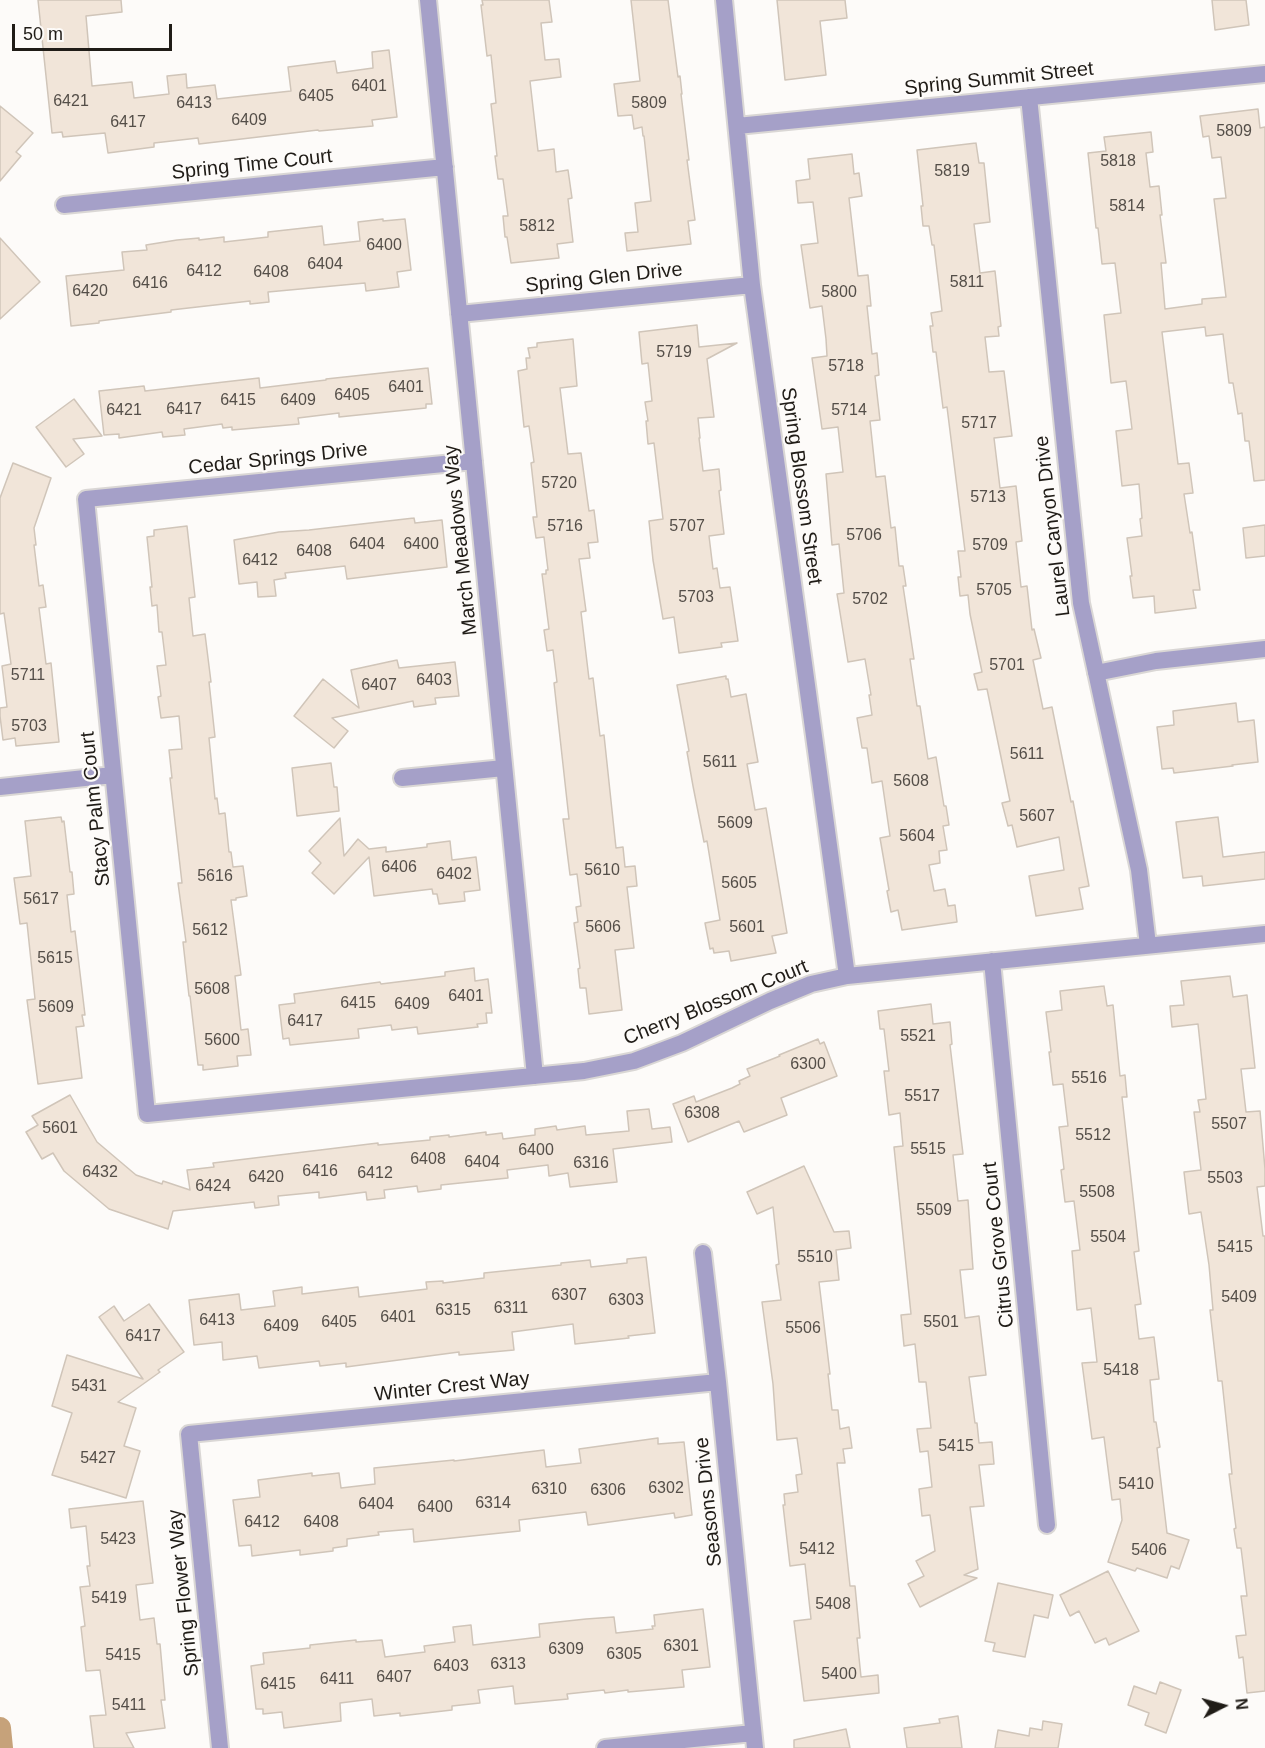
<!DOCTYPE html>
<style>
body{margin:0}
#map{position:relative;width:1265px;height:1748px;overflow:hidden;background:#fdfbf9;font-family:Helvetica,sans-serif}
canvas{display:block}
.north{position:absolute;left:1193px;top:1676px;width:60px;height:60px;-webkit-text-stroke:4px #fdfbf9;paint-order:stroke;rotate:84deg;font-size:16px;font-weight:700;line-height:24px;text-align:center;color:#201c17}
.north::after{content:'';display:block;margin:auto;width:21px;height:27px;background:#201c17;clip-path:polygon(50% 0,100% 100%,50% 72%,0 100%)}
.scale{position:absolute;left:12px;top:24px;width:160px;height:27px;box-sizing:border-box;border:3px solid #201c17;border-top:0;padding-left:8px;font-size:18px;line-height:21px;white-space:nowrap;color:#201c17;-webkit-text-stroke:4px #fdfbf9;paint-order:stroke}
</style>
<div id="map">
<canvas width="1265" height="1748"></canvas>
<div class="north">N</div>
<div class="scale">50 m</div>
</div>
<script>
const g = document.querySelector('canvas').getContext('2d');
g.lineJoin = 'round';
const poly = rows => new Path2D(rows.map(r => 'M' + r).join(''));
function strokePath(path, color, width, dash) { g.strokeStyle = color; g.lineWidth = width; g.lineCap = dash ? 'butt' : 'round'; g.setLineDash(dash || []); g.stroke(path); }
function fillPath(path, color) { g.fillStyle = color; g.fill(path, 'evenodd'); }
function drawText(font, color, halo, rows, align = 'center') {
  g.font = font + ' Helvetica,sans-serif'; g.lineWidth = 4.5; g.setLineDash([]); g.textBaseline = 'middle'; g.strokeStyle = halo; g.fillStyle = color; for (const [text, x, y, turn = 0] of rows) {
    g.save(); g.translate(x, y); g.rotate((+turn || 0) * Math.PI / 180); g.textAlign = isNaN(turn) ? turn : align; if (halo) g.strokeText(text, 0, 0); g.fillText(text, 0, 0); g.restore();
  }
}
strokePath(poly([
 [0,1728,2,1748]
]), '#c6a27a', 22);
const building = poly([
 [38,0,121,0,122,12,86,16,92,86,132,82,134,98,169,94,167,76,186,74,187,88,215,85,217,99,291,91,288,67,335,61,337,73,373,68,372,52,389,50,397,117,372,120,373,126,319,131,318,130,199,144,198,138,154,143,154,147,108,153,105,133,63,137,62,132,52,133,38,0],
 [482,0,549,0,552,22,541,23,545,60,559,59,561,77,530,81,538,151,554,149,556,172,568,170,572,198,568,199,573,242,557,244,559,258,511,263,507,237,505,237,503,216,508,216,503,179,498,179,495,156,497,156,491,104,496,103,491,55,487,56,481,5,483,5,482,0],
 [631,0,668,0,678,77,680,76,682,94,681,94,689,160,687,160,695,220,688,221,691,244,627,251,625,233,638,232,635,203,651,201,644,136,643,136,642,127,634,129,632,115,618,116,614,84,640,81,631,0],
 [777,0,845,0,847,18,820,21,826,75,785,80,777,0],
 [1212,0,1246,0,1249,25,1215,30,1212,0],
 [0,106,33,133,16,152,21,156,0,181,0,106],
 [1258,109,1260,128,1265,127,1265,480,1254,481,1249,441,1245,441,1242,413,1238,414,1233,383,1229,383,1223,334,1206,336,1205,327,1162,332,1178,464,1189,463,1193,493,1184,494,1190,533,1192,532,1200,590,1193,590,1196,608,1155,613,1154,596,1133,598,1130,576,1132,576,1127,538,1142,536,1140,519,1142,518,1139,484,1122,486,1116,431,1132,429,1126,381,1111,383,1104,315,1121,313,1115,263,1102,264,1098,228,1096,228,1088,153,1106,151,1104,137,1151,132,1153,152,1146,153,1150,187,1159,186,1162,215,1160,215,1166,263,1161,263,1165,309,1202,304,1202,299,1226,297,1214,199,1226,198,1221,157,1212,158,1209,136,1203,137,1200,116,1258,109],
 [976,143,979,163,984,163,990,222,974,224,980,273,995,271,1001,326,998,327,999,336,985,337,989,372,1004,371,1012,436,994,438,1000,488,1016,486,1022,541,1016,542,1021,587,1027,586,1032,630,1034,629,1041,658,1033,660,1043,709,1052,707,1071,802,1073,801,1089,886,1079,888,1083,909,1036,916,1029,876,1064,870,1059,837,1017,847,1012,825,1008,826,1002,803,1010,801,987,689,978,690,974,674,982,672,970,614,968,595,960,596,958,577,961,577,958,551,965,551,947,407,943,408,936,352,933,352,930,326,933,326,931,313,942,311,934,245,932,245,929,226,923,226,921,206,923,206,917,150,976,143],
 [852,154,854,174,859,173,862,196,849,198,858,276,868,275,871,306,867,306,872,354,877,353,879,375,875,376,880,420,870,421,876,477,885,476,891,528,895,527,899,566,903,566,906,586,903,586,914,659,910,659,917,706,920,706,928,759,936,757,944,806,946,806,949,825,943,826,947,850,939,851,940,863,929,865,934,891,945,889,948,906,955,905,957,922,902,930,898,910,891,912,887,891,889,890,880,838,890,836,882,781,872,783,867,748,862,748,857,718,872,715,869,695,871,695,865,659,848,662,837,594,844,593,839,544,832,545,826,474,843,472,838,427,822,429,812,358,827,356,826,339,822,306,810,308,801,245,818,243,813,202,798,203,796,181,810,179,808,159,852,154],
 [383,219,383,221,405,219,411,270,397,272,399,287,366,291,365,283,268,292,269,302,250,304,250,301,171,310,171,312,99,321,99,323,71,326,66,276,124,270,122,252,147,250,146,245,177,240,199,238,199,240,224,237,224,242,268,237,268,232,322,226,324,245,360,241,358,222,383,219],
 [0,238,40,282,0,319,0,238],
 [697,325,699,347,737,343,707,359,714,417,698,418,700,438,699,438,703,471,719,469,721,490,719,491,724,534,709,536,713,569,717,568,720,588,730,587,738,641,721,643,722,647,679,653,674,617,663,619,653,560,649,521,663,519,654,443,648,444,646,421,648,421,645,402,652,401,648,363,642,364,639,332,697,325],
 [573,339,577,386,560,388,568,454,581,453,589,511,594,510,598,542,588,543,590,558,579,559,586,611,581,612,589,679,593,678,600,736,604,735,616,848,623,847,625,867,635,866,637,886,627,887,634,948,615,950,622,1010,589,1014,586,988,580,988,578,969,580,968,574,923,578,922,576,907,581,906,577,874,570,875,563,819,569,819,554,683,557,682,553,650,547,651,544,630,549,629,542,574,546,574,546,570,548,570,544,537,536,538,533,517,537,517,531,463,534,462,529,426,524,427,518,371,527,369,526,358,530,358,528,348,537,347,537,343,573,339],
 [428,368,432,404,426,404,426,408,339,417,339,413,298,418,299,424,232,430,232,427,223,428,222,424,184,429,185,435,163,437,162,432,119,438,119,434,104,435,99,391,144,386,145,391,259,378,260,388,326,380,326,379,428,368],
 [74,399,102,436,73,439,84,454,66,467,36,427,74,399],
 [13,463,51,478,34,528,36,545,34,545,39,586,43,585,46,607,39,608,46,664,51,663,59,742,16,746,15,738,3,740,0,716,0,708,7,707,2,666,11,664,4,613,0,614,0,498,13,463],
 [414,518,415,523,442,520,447,567,347,579,345,566,285,573,286,578,274,580,276,596,258,597,257,582,239,584,234,540,279,532,309,530,414,518],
 [1265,525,1265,556,1246,558,1243,528,1265,525],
 [187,526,195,597,189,598,193,636,205,634,211,682,209,682,215,737,209,738,215,799,217,798,219,814,225,813,229,852,231,852,233,867,243,866,247,896,236,898,236,900,231,900,241,975,235,976,241,1030,248,1029,251,1055,237,1056,238,1066,203,1070,203,1065,198,1065,190,996,189,996,183,942,186,942,178,883,182,883,170,778,172,778,169,750,182,749,179,716,161,718,158,697,161,696,157,666,166,665,162,632,159,632,157,605,152,606,150,587,152,587,147,537,154,536,154,530,187,526],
 [397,660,399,668,455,662,459,696,435,698,436,704,414,707,413,701,332,718,348,731,334,748,294,716,323,679,359,708,351,670,397,660],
 [726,676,726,679,728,679,731,697,746,694,758,762,747,764,755,810,766,808,787,933,772,936,776,953,731,961,729,951,714,953,713,948,710,949,705,923,720,920,707,841,704,842,693,786,687,752,689,751,677,685,726,676],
 [1236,703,1238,722,1254,720,1258,762,1232,765,1233,766,1174,773,1173,768,1162,769,1157,727,1174,725,1173,711,1236,703],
 [331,763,334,787,337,787,339,811,297,816,292,768,331,763],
 [61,817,62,822,64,821,70,872,72,872,74,894,67,895,71,932,75,931,85,1015,82,1015,84,1026,76,1027,82,1078,38,1084,27,1000,35,999,27,923,20,924,14,878,31,876,25,821,61,817],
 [1218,817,1223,857,1265,852,1265,879,1203,886,1202,876,1183,878,1176,822,1218,817],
 [340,818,344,856,358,839,369,849,386,847,386,852,427,847,427,844,450,841,452,860,476,857,480,890,464,892,465,901,439,904,437,894,433,894,432,889,374,896,369,857,334,894,312,873,321,863,309,851,340,818],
 [474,968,475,981,488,979,492,1013,486,1013,487,1023,477,1024,478,1027,418,1034,417,1027,392,1030,391,1025,358,1029,359,1038,290,1045,289,1038,283,1039,279,1005,295,1003,294,994,380,982,381,984,445,976,445,972,474,968],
 [1230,976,1233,997,1247,995,1255,1068,1241,1069,1246,1112,1260,1111,1265,1169,1265,1186,1257,1187,1263,1236,1265,1236,1265,1691,1247,1693,1243,1657,1239,1658,1236,1636,1246,1635,1241,1596,1247,1596,1241,1548,1237,1548,1234,1529,1236,1528,1229,1474,1232,1474,1222,1381,1218,1381,1210,1310,1213,1310,1209,1265,1201,1212,1189,1214,1184,1172,1201,1170,1194,1112,1200,1112,1198,1100,1206,1099,1198,1024,1172,1027,1170,1006,1184,1005,1181,981,1230,976],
 [1104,986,1107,1006,1113,1005,1120,1076,1125,1075,1127,1097,1122,1097,1139,1251,1134,1252,1141,1304,1135,1305,1139,1339,1154,1337,1159,1379,1150,1380,1154,1422,1156,1422,1160,1447,1157,1448,1167,1533,1189,1540,1179,1569,1171,1566,1167,1578,1137,1568,1135,1571,1108,1562,1122,1520,1120,1499,1112,1500,1104,1437,1092,1439,1082,1363,1097,1362,1091,1308,1077,1310,1072,1251,1080,1250,1074,1201,1065,1202,1061,1170,1064,1169,1059,1127,1068,1126,1063,1084,1053,1085,1049,1052,1051,1052,1046,1012,1062,1010,1060,991,1104,986],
 [931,1004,933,1024,950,1022,952,1044,950,1045,963,1154,953,1155,958,1201,968,1200,973,1269,960,1270,965,1318,979,1316,986,1375,969,1377,975,1423,977,1423,979,1443,992,1442,994,1464,979,1465,984,1506,970,1507,978,1569,964,1575,977,1578,920,1607,908,1584,924,1576,916,1561,935,1551,930,1515,922,1516,919,1489,932,1487,928,1451,920,1452,917,1429,931,1428,926,1382,919,1382,915,1344,904,1346,901,1315,911,1314,894,1147,903,1146,900,1113,889,1115,884,1071,889,1071,884,1029,880,1029,878,1011,931,1004],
 [818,1039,820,1044,824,1042,837,1076,781,1098,787,1115,744,1132,739,1121,688,1142,673,1104,694,1096,696,1102,732,1088,740,1084,739,1081,750,1076,747,1069,780,1056,779,1055,818,1039],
 [70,1095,97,1142,136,1175,162,1184,163,1181,190,1190,187,1170,214,1167,213,1163,378,1143,378,1145,430,1140,430,1137,449,1135,449,1137,486,1132,486,1135,502,1133,503,1139,535,1135,535,1129,556,1126,557,1130,585,1126,586,1135,629,1131,627,1111,649,1109,652,1129,670,1127,672,1142,613,1149,617,1182,570,1187,568,1173,549,1176,548,1165,507,1170,508,1178,441,1185,441,1189,418,1192,417,1186,384,1190,385,1198,367,1200,366,1192,319,1198,319,1192,278,1196,279,1205,255,1208,254,1202,173,1211,168,1229,109,1209,64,1171,53,1153,42,1159,26,1132,38,1125,32,1116,70,1095],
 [804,1166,834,1232,849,1231,851,1248,836,1250,839,1280,819,1282,830,1374,828,1374,832,1410,838,1410,840,1429,849,1427,852,1448,843,1449,845,1463,837,1463,850,1586,855,1586,860,1638,857,1638,861,1677,878,1675,879,1693,804,1701,794,1621,811,1619,805,1564,790,1566,783,1505,785,1505,784,1494,798,1492,796,1475,802,1474,797,1438,777,1440,773,1384,762,1302,781,1300,776,1265,779,1264,773,1207,757,1214,747,1192,804,1166],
 [646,1257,655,1333,628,1336,629,1338,575,1344,573,1324,512,1332,514,1350,459,1355,459,1352,346,1367,346,1363,320,1366,319,1361,259,1368,257,1356,223,1360,222,1342,194,1345,189,1300,239,1294,241,1310,275,1306,273,1291,302,1287,302,1294,358,1287,359,1297,427,1289,426,1282,443,1281,443,1283,484,1278,484,1273,561,1265,561,1263,590,1260,591,1267,627,1263,627,1259,646,1257],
 [149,1304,184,1352,158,1370,160,1372,118,1402,136,1408,124,1446,140,1451,126,1498,52,1475,72,1413,52,1406,67,1355,143,1379,99,1317,114,1306,124,1321,149,1304],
 [658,1438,658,1444,684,1442,692,1515,675,1518,674,1513,588,1525,586,1512,519,1520,520,1531,414,1542,413,1529,378,1532,379,1535,347,1539,347,1546,333,1548,333,1551,300,1555,300,1550,252,1556,251,1545,239,1546,233,1500,260,1497,258,1480,312,1473,312,1476,339,1473,341,1488,375,1484,374,1468,454,1460,454,1461,544,1450,546,1467,581,1463,579,1449,658,1438],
 [143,1501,153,1583,136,1585,140,1620,154,1618,157,1644,160,1644,165,1700,161,1700,165,1728,126,1733,134,1748,94,1748,90,1716,106,1715,100,1670,86,1671,81,1627,85,1626,80,1587,90,1586,87,1566,90,1566,86,1526,71,1528,69,1509,143,1501],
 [1108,1571,1139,1631,1109,1645,1106,1638,1095,1643,1079,1611,1070,1616,1060,1595,1108,1571],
 [998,1583,1053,1595,1048,1618,1034,1615,1025,1657,993,1651,995,1643,985,1641,998,1583],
 [703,1609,710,1667,682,1670,684,1687,628,1692,628,1690,605,1693,604,1690,567,1694,568,1699,515,1704,513,1686,478,1690,480,1703,452,1706,452,1710,400,1716,400,1713,374,1716,372,1699,340,1703,341,1721,284,1728,282,1712,263,1714,263,1709,256,1709,251,1666,264,1664,263,1653,310,1648,310,1645,356,1640,356,1642,382,1640,385,1657,425,1652,424,1646,455,1642,453,1627,471,1625,473,1645,540,1637,539,1624,586,1619,614,1617,616,1633,653,1629,652,1626,655,1626,654,1615,703,1609],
 [1160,1682,1181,1690,1166,1733,1145,1725,1149,1713,1128,1705,1134,1686,1156,1694,1160,1682],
 [958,1716,962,1748,907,1748,904,1728,940,1723,939,1719,958,1716],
 [1043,1721,1062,1724,1058,1748,995,1748,998,1730,1029,1736,1030,1728,1042,1730,1043,1721],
 [846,1729,850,1748,794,1748,794,1740,846,1729]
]);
fillPath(building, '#f1e5d9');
strokePath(building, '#d0c5b9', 1.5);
const minor = poly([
 [428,0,535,1076],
 [724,0,752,285,847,976],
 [1029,97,1081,603,1139,870,1148,945],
 [737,126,1265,74],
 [64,205,445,167],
 [459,314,752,285],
 [474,461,86,499,147,1114,584,1071,634,1061,682,1043,770,1001,811,984,847,976,1265,934],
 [1096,673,1156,661,1265,649],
 [402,778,504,768],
 [0,787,113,775],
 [992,961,1047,1525],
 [703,1253,718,1382,755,1748],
 [220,1748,189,1434,718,1382],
 [605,1748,753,1733]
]);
strokePath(minor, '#dad7d5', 20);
strokePath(minor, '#a5a0c8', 16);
drawText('16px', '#544e48', null, [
 ["6401",369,87],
 ["6405",316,97],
 ["6421",71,102],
 ["6413",194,104],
 ["5809",649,104],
 ["6409",249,121],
 ["6417",128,123],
 ["5809",1234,132],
 ["5818",1118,162],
 ["5819",952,172],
 ["5814",1127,207],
 ["5812",537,227],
 ["6400",384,246],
 ["6404",325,265],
 ["6412",204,272],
 ["6408",271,273],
 ["5811",967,283],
 ["6416",150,284],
 ["6420",90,292],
 ["5800",839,293],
 ["5719",674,353],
 ["5718",846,367],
 ["6401",406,388],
 ["6405",352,396],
 ["6415",238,401],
 ["6409",298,401],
 ["6417",184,410],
 ["6421",124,411],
 ["5714",849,411],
 ["5717",979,424],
 ["5720",559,484],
 ["5713",988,498],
 ["5716",565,527],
 ["5707",687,527],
 ["5706",864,536],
 ["6404",367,545],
 ["6400",421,545],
 ["5709",990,546],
 ["6408",314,552],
 ["6412",260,561],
 ["5705",994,591],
 ["5703",696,598],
 ["5702",870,600],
 ["5701",1007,666],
 ["5711",28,676],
 ["6403",434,681],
 ["6407",379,686],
 ["5703",29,727],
 ["5611",1027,755],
 ["5611",720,763],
 ["5608",911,782],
 ["5607",1037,817],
 ["5609",735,824],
 ["5604",917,837],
 ["6406",399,868],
 ["5610",602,871],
 ["6402",454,875],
 ["5616",215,877],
 ["5605",739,884],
 ["5617",41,900],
 ["5606",603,928],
 ["5601",747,928],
 ["5612",210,931],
 ["5615",55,959],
 ["5608",212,990],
 ["6401",466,997],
 ["6415",358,1004],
 ["6409",412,1005],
 ["5609",56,1008],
 ["6417",305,1022],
 ["5521",918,1037],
 ["5600",222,1041],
 ["6300",808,1065],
 ["5516",1089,1079],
 ["5517",922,1097],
 ["6308",702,1114],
 ["5507",1229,1125],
 ["5601",60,1129],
 ["5512",1093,1136],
 ["5515",928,1150],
 ["6400",536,1151],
 ["6408",428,1160],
 ["6404",482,1163],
 ["6316",591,1164],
 ["6416",320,1172],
 ["6432",100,1173],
 ["6412",375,1174],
 ["6420",266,1178],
 ["5503",1225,1179],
 ["6424",213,1187],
 ["5508",1097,1193],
 ["5509",934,1211],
 ["5504",1108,1238],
 ["5415",1235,1248],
 ["5510",815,1258],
 ["6307",569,1296],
 ["5409",1239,1298],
 ["6303",626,1301],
 ["6311",511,1309],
 ["6315",453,1311],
 ["6401",398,1318],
 ["6413",217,1321],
 ["6405",339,1323],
 ["5501",941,1323],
 ["6409",281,1327],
 ["5506",803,1329],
 ["6417",143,1337],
 ["5418",1121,1371],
 ["5431",89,1387],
 ["5415",956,1447],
 ["5427",98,1459],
 ["5410",1136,1485],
 ["6302",666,1489],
 ["6310",549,1490],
 ["6306",608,1491],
 ["6314",493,1504],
 ["6404",376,1505],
 ["6400",435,1508],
 ["6412",262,1523],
 ["6408",321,1523],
 ["5423",118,1540],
 ["5412",817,1550],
 ["5406",1149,1551],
 ["5419",109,1599],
 ["5408",833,1605],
 ["6301",681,1647],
 ["6309",566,1650],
 ["6305",624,1655],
 ["5415",123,1656],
 ["6313",508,1665],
 ["6403",451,1667],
 ["5400",839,1675],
 ["6407",394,1678],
 ["6411",337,1680],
 ["6415",278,1685],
 ["5411",129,1706]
]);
drawText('20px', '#201c17', '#fdfbf9', [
 ["Spring Summit Street",999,79,-6],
 ["Spring Time Court",252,165,-6],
 ["Spring Glen Drive",604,278,-6],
 ["Cedar Springs Drive",278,459,-6],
 ["Spring Blossom Street",801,486,82],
 ["Laurel Canyon Drive",1053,526,-97],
 ["March Meadows Way",461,540,-96],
 ["Stacy Palm Court",96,809,-96],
 ["Cherry Blossom Court",716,1003,-22],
 ["Citrus Grove Court",999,1245,-96],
 ["Winter Crest Way",452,1387,-6],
 ["Seasons Drive",709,1502,-96],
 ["Spring Flower Way",184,1593,-96]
]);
</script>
